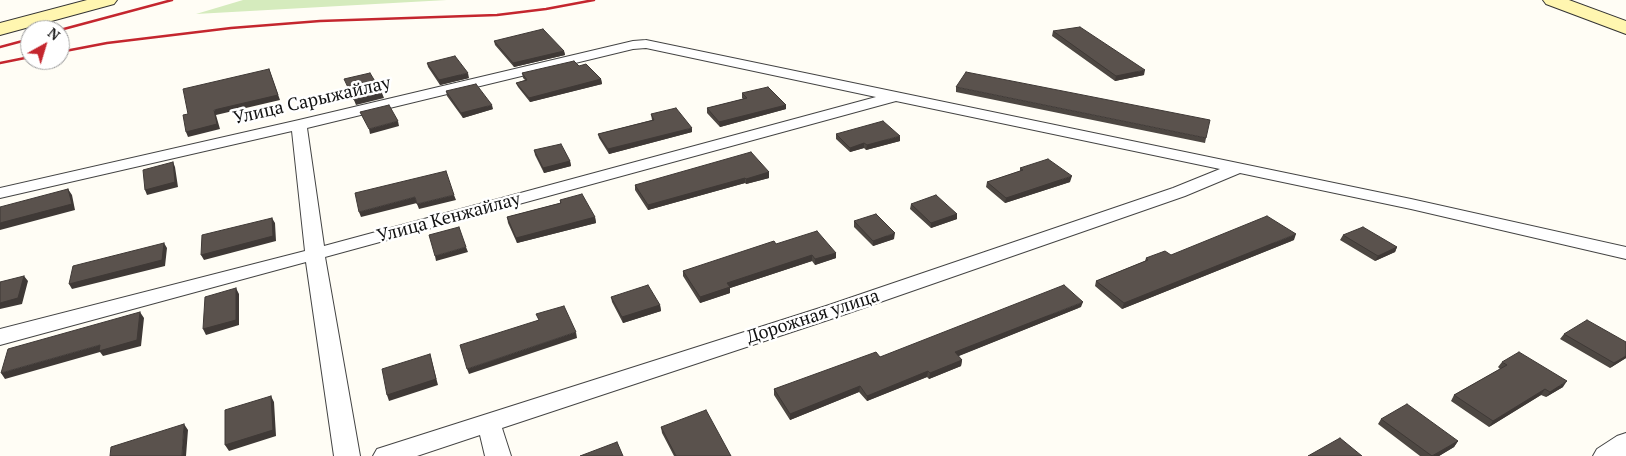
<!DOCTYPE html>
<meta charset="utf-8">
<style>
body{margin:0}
#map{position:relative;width:1626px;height:456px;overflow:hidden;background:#fffdf5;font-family:"PT Serif",serif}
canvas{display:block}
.north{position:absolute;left:20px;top:20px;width:50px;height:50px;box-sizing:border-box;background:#fff;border:1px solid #a0a0a0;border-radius:50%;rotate:39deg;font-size:14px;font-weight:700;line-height:20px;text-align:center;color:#111}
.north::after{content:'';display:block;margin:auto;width:18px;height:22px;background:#c4262e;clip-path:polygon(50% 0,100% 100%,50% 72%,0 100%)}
</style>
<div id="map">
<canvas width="1626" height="456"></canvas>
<div class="north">N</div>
</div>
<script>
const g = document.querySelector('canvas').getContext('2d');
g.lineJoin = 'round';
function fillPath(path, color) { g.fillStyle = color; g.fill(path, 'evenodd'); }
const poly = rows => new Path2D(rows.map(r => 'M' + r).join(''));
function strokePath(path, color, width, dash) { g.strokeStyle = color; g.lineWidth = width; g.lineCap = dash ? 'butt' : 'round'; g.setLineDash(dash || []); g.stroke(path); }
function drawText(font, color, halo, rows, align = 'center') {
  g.font = font + ' "PT Serif",serif'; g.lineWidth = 5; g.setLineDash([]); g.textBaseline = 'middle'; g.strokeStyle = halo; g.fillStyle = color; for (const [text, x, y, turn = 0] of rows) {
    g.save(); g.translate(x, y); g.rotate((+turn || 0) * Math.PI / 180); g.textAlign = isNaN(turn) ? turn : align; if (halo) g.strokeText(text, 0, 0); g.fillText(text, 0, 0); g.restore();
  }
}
fillPath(poly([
 [243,0,447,0,196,14]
]), '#d5ebbd');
const street = poly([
 [646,40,1411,199,1626,247,1626,259,1411,209,1240,173,1185,196,840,316,502,428,511,456,485,456,480,435,417,456,373,456,377,449,826,306,1173,188,1220,169,896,101,325,257,360,456,334,456,306,262,0,345,0,329,305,251,292,131,0,198,0,188,299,120,633,41,646,40],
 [646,48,876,97,324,246,307,128,633,49,646,48],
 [1626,433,1626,456,1593,456,1597,449,1617,436,1626,433]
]);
const secondary = poly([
 [87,0,117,0,114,4,0,35,0,23,87,0],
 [1543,0,1569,0,1626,21,1626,34,1546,4,1543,0]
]);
strokePath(street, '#444', 2);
strokePath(secondary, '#333', 2);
fillPath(street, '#fff');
fillPath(secondary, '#fff6b0');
strokePath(poly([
 [60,30,172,0],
 [0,47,30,39],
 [60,52,107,43,231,28,320,21,497,15,546,9,594,0],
 [0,63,30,57]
]), '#c4262e', 2.5);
fillPath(poly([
 [1053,31,1144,75,1115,81,1052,36],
 [494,41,564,51,565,55,514,67,495,45],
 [427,63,469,78,440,85,428,67],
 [579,66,601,79,602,84,530,102,518,87,516,83,525,80,523,78,522,73],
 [956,87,1206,138,1205,143,956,92],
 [446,91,493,109,463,118,447,96],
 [742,93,786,105,786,109,720,127,707,113,707,108,743,99,742,98],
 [651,114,692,132,609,154,599,138,598,134,652,120],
 [836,134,900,141,866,150,864,148,850,152,836,139],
 [534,150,570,161,571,166,544,173,535,155],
 [1020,168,1070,182,1005,203,986,187,987,182,1020,171],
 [769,172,769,178,746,184,745,183,648,210,635,190,635,185],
 [560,200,595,217,596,223,517,243,508,223,507,217,560,203],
 [911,204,957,214,957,219,931,228,910,209],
 [854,221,894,239,873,246,854,227],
 [1343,235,1397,247,1395,252,1375,261,1340,240],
 [1294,240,1122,309,1095,286,1096,281,1145,261,1146,258],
 [776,244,836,253,836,258,815,265,812,261,730,288,730,293,700,303,683,276,683,271],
 [611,297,660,305,661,311,623,323,612,302],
 [1081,307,958,356,962,360,961,366,929,379,927,377,867,401,859,392,790,420,774,395,774,389,880,357],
 [1564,334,1626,342,1626,358,1610,368,1560,339],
 [1502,362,1563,387,1546,397,1541,395,1489,427,1451,401,1454,395,1500,369,1498,367],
 [1381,419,1458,441,1454,447,1439,456,1420,456,1378,424],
 [661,427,731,456,674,456,662,433]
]), '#4d4742');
fillPath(poly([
 [564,51,565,55,514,67,513,63],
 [269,69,280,100,216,115,220,129,188,137,186,132],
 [1145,70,1144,75,1115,81,1116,76],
 [468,73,469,78,440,85,439,80],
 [601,79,602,84,530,102,529,98],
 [382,93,384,98,356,105,354,100],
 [492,105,493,109,463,118,461,113],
 [786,105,786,109,720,127,719,122],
 [398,121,399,126,370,134,369,129],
 [692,128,692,132,609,154,608,149],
 [900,136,900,141,866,150,867,145],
 [864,143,864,148,850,152,850,148],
 [570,161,571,166,544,173,543,168],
 [173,162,175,167,178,187,147,195,145,190],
 [769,172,769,178,746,184,746,179],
 [1072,176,1070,182,1005,203,1006,198],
 [745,178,745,183,648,210,648,205],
 [68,189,72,195,75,210,0,230,0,223],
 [454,195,456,200,419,209,417,204],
 [415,197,417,203,361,217,359,212],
 [957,214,957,219,931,228,931,223],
 [595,217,596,223,517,243,516,238],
 [272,218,275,223,276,241,204,260,201,255],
 [895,233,894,239,873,246,873,241],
 [1296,234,1294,240,1122,309,1124,303],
 [164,243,167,248,165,266,72,289,69,284],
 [466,247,468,252,436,261,435,256],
 [1397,247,1395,252,1375,261,1378,256],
 [836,253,836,258,815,265,815,259],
 [812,255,812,261,730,288,730,293,700,303,700,297,727,283],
 [24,276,28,281,22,304,0,309,0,303],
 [236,288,239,294,239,325,206,335,203,329],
 [1083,302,1081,307,954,358,955,352],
 [660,305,661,311,623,323,622,317],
 [140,312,144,318,141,346,103,356,100,352,5,379,1,373,100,345],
 [576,332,577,338,469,374,467,369],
 [430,354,438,385,389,401,387,395],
 [1626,356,1626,358,1610,368,1614,363],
 [962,360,961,366,929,379,930,373],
 [928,371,927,377,867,401,867,396],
 [1567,381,1563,387,1546,397,1550,392],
 [860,386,859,392,790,420,790,414],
 [1545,389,1541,395,1489,427,1493,421],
 [271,396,274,402,276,436,229,451,225,445],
 [184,424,188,430,186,456,182,456],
 [1458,441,1454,447,1439,456,1433,456]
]), '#3f3936');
const building = poly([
 [1080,27,1145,70,1116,76,1053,31,1080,27],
 [543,29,564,51,513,63,494,41,543,29],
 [455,56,468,73,439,80,427,63,455,56],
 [574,61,579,66,586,64,601,79,529,98,516,83,527,80,522,73,574,61],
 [269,69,278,95,214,110,217,124,186,132,183,115,188,114,183,89,269,69],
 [966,72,1210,120,1206,138,956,87,966,72],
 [370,73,382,93,354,100,344,79,370,73],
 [476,84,492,105,461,113,446,91,476,84],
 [768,87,786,105,719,122,707,108,747,98,742,93,768,87],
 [389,105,398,121,369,129,360,112,389,105],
 [676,108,692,128,608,149,598,134,654,120,651,114,676,108],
 [883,121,900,136,867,145,864,143,850,148,836,134,883,121],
 [561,144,570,161,543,168,534,150,561,144],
 [751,152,769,172,746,179,745,178,648,205,635,185,751,152],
 [1048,159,1072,176,1006,198,987,182,1023,170,1020,168,1048,159],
 [173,162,175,182,145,190,143,170,173,162],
 [446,171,454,195,417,204,415,197,359,212,355,193,446,171],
 [68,189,72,204,0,223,0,207,68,189],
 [582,194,595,217,516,238,507,217,561,203,560,200,582,194],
 [936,195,957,214,931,223,911,204,936,195],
 [876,214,895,233,873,241,854,221,876,214],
 [1267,216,1296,234,1124,303,1096,281,1148,260,1146,258,1165,251,1171,255,1267,216],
 [272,218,273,236,201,255,202,235,272,218],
 [459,227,466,247,435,256,429,235,459,227],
 [1363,227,1397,247,1378,256,1343,235,1363,227],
 [817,231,836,253,815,259,812,255,727,283,730,287,700,297,683,271,774,241,776,244,817,231],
 [164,243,162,260,69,284,73,266,164,243],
 [24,276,18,298,0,303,0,282,24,276],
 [648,285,660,305,622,317,611,297,648,285],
 [1064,285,1083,302,955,352,962,360,930,373,928,371,867,396,860,386,790,414,774,389,876,352,880,357,1064,285],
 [236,288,236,320,203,329,205,297,236,288],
 [564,306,576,332,467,369,460,345,539,320,536,314,564,306],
 [140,312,137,340,99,351,100,345,1,373,8,349,140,312],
 [1587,320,1626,342,1626,356,1614,363,1564,334,1587,320],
 [1519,352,1567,381,1550,392,1545,389,1493,421,1454,395,1507,365,1502,362,1519,352],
 [430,354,436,379,387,395,382,369,430,354],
 [271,396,273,430,225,445,225,410,271,396],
 [1407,404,1458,441,1432,456,1381,419,1407,404],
 [706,410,731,456,676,456,661,427,706,410],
 [184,424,182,456,110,456,111,447,184,424],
 [1340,438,1362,456,1308,456,1340,438],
 [617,442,623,456,580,456,617,442]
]);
fillPath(building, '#5a524d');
strokePath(building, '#3f3936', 1);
drawText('18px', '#111', '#fff', [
 ["Улица Сарыжайлау",312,101,-13],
 ["Улица Кенжайлау",449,218,-15],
 ["Дорожная улица",813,317,-18]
]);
</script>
